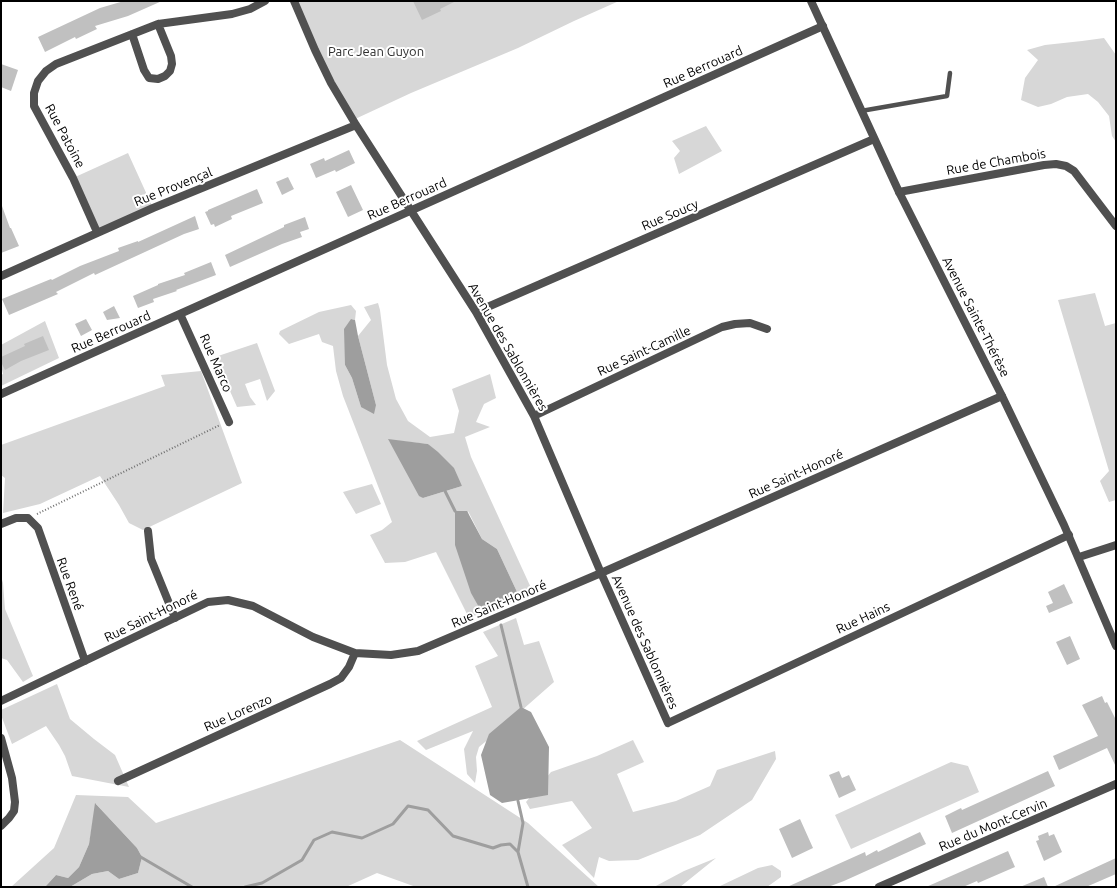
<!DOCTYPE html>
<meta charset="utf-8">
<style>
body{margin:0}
#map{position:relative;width:1117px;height:888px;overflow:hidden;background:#fff;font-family:Ubuntu,sans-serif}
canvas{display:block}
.frame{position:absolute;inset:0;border:2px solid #000;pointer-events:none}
</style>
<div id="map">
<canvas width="1117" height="888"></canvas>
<div class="frame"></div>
</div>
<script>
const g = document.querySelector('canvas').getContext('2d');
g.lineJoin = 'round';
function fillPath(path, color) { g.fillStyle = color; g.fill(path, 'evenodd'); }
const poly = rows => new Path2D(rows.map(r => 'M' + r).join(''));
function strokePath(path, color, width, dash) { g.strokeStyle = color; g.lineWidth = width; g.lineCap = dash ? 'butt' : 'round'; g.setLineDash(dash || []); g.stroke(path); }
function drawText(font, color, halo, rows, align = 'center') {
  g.font = font + ' Ubuntu,sans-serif'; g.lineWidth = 4; g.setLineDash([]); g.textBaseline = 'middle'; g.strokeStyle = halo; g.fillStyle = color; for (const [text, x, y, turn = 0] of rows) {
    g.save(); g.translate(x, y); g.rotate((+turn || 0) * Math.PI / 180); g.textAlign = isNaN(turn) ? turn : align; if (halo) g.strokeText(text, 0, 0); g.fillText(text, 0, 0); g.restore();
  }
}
fillPath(poly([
 [294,1,619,1,574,21,518,48,411,93,353,120],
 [1104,38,1116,55,1116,142,1112,136,1109,116,1098,102,1088,94,1067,97,1051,104,1038,107,1021,100,1025,78,1038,60,1027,50,1045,45,1082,41],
 [706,126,722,151,679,174,674,158,680,151,672,141],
 [128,153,153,208,97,232,73,178],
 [1095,293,1105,326,1116,323,1116,500,1109,502,1100,481,1109,471,1058,300],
 [378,303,380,310,387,365,396,399,408,421,430,437,454,433,459,411,452,389,490,374,496,398,484,404,476,422,490,427,465,437,471,457,532,590,511,602,469,618,436,552,405,562,385,563,370,535,382,530,392,522,343,396,336,371,333,346,322,342,319,334,289,344,279,334,280,331,319,312,351,305,356,311,355,320,351,319,345,365,352,378,361,407,376,405,358,336,371,320,364,307],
 [389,440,428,444,462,486,423,498],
 [468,511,482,539,497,549,518,594,496,603,480,609],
 [45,321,59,358,1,386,1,375,3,374,1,365,1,345],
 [257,343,275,391,267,401,260,379,245,384,250,397,256,405,237,407,215,357],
 [201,371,242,483,143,530,129,523,119,505,100,476,40,504,3,513,5,478,1,475,1,445,165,386,161,375],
 [372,484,381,504,356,514,343,492],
 [1,576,3,583,5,609,33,676,23,682,7,660,1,658],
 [516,618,524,645,539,641,554,682,496,733,479,747,476,757,477,771,475,783,467,774,464,749,473,731,426,750,417,741,492,707,475,666,498,656,483,632],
 [57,684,70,719,94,739,115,755,129,787,72,776,65,756,59,745,46,726,12,744,1,715,1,710],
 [400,740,528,823,599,887,416,887,377,873,346,887,70,887,92,874,108,871,119,879,138,873,142,857,137,848,96,804,89,844,79,867,68,878,56,875,45,887,11,887,54,848,76,795,128,797,156,823],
 [633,740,644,762,617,774,633,812,676,801,710,786,717,770,775,751,776,759,752,800,700,835,638,860,609,861,599,857,594,878,562,845,592,828,572,801,530,809,526,802,551,772,597,756],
 [951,762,968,766,979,792,851,849,835,815],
 [716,858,680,887,654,887,684,871],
 [772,865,781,871,781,877,767,887,718,887,758,868]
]), '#d7d7d7');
fillPath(poly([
 [351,319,355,320,358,336,376,405,374,414,361,407,352,378,345,365,344,329],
 [388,439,428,444,438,452,454,468,462,486,423,498,419,496],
 [455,511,467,511,482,539,497,549,518,594,496,603,480,609,471,593,455,545],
 [521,707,531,712,549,747,548,795,502,803,490,795,481,755,489,734],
 [95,803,137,848,142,857,138,873,119,879,108,871,92,874,70,887,45,887,56,875,68,878,79,867,89,844]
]), '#9e9e9e');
strokePath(poly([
 [445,491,455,511],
 [496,608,496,604],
 [501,625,521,707],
 [518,852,523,823,518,801],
 [139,856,192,887],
 [245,887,262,883,302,860,314,840,332,832,362,838,393,824,408,806,428,810,453,836,493,848,501,845,510,844,518,852,528,887]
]), '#9e9e9e', 3);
fillPath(poly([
 [124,1,162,1,128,16,95,26,97,29,76,39,75,37,45,52,38,37,100,8],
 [413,1,456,1,440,9,441,11,422,20],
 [1,64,18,70,11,91,1,87],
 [349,150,355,163,336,172,335,170,316,178,310,164,324,158,325,161],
 [288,177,294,189,282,195,276,182],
 [351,185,363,210,348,217,336,192],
 [257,189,263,203,231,216,232,219,215,227,214,224,211,225,205,212,208,211,208,210],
 [2,206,10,228,11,228,19,246,1,253],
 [195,216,199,229,184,234,95,275,94,273,56,292,58,294,9,315,2,299,51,279,52,280,80,266,119,251,118,248,138,241,138,242],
 [305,217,309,229,300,232,302,237,282,244,230,267,225,255,284,227,284,225],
 [211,262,216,275,176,290,177,291,153,299,154,302,138,308,133,296,158,285,158,284,185,275,184,273],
 [114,306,120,318,107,320,103,312],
 [86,319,92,330,81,336,75,324],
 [43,336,49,350,21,361,5,370,1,362,1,357,25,346,24,344],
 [1064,584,1073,603,1049,613,1046,606,1053,603,1048,592],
 [1070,636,1080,659,1067,665,1056,642],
 [1102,696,1105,703,1107,702,1116,720,1116,767,1107,748,1059,770,1053,756,1098,736,1082,705],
 [839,771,842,778,849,775,856,790,839,798,829,775],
 [1048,771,1055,786,952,833,945,816,961,808,962,810],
 [800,819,813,848,792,858,779,829],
 [920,832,926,844,844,881,828,887,787,887,865,852,866,856,877,850,878,852],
 [1048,832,1049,836,1054,834,1062,852,1044,861,1036,841,1039,840,1038,836],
 [1008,851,1015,867,978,883,977,881,963,887,926,887],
 [1116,858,1116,874,1086,887,1053,887],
 [1044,877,1048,887,1020,887]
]), '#c0c0c0');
strokePath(poly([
 [37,514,220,425]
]), '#727272', 2, [1, 2]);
strokePath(poly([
 [861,111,947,96,950,73]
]), '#505050', 4.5);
strokePath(poly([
 [294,1,315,50,331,83,356,125,476,312,534,416,601,573,668,723,1069,535],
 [132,34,144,70,149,78,158,79,165,76,170,71,172,64,171,56,158,24],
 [899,192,1044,165,1056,164,1066,166,1074,171,1116,226],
 [97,232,73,178,34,106,34,93,38,81,46,71,56,64,158,24,232,14,250,9,265,1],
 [1,276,153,208,356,125],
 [476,312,874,139],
 [180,314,229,422],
 [1,394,823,26],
 [534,416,722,327,735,324,750,323,767,329],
 [1,524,16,518,28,518,38,528,85,661],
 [148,531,151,559,175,618],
 [1079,557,1116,545],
 [1,701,208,602,228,600,253,606,313,637,355,653,391,655,418,651,601,573,1002,396],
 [1,738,12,778,15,802,14,811,9,818,1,826],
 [118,781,330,684,341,678,349,667,355,653],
 [879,887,1116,784]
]), '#505050', 8);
strokePath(poly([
 [811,1,899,192,1002,396,1064,525,1116,646]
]), '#505050', 8);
drawText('13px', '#2e2e2e', '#fff', [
 ["Parc Jean Guyon",376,52]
]);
drawText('13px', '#000', '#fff', [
 ["Rue Berrouard",703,67,-24],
 ["Rue Patoine",65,136,62],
 ["Rue de Chambois",996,162,-10],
 ["Rue Provençal",173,187,-22],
 ["Rue Berrouard",407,199,-24],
 ["Rue Soucy",670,215,-23],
 ["Avenue Sainte-Thérèse",976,317,63],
 ["Rue Berrouard",111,332,-24],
 ["Avenue des Sablonnières",508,347,60],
 ["Rue Saint-Camille",644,351,-25],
 ["Rue Marco",216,363,66],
 ["Rue Saint-Honoré",796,474,-24],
 ["Rue René",70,584,70],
 ["Rue Saint-Honoré",499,604,-23],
 ["Rue Saint-Honoré",151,616,-26],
 ["Rue Hains",863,618,-25],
 ["Avenue des Sablonnières",645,642,66],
 ["Rue Lorenzo",238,713,-24],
 ["Rue du Mont-Cervin",993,825,-23]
]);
</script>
